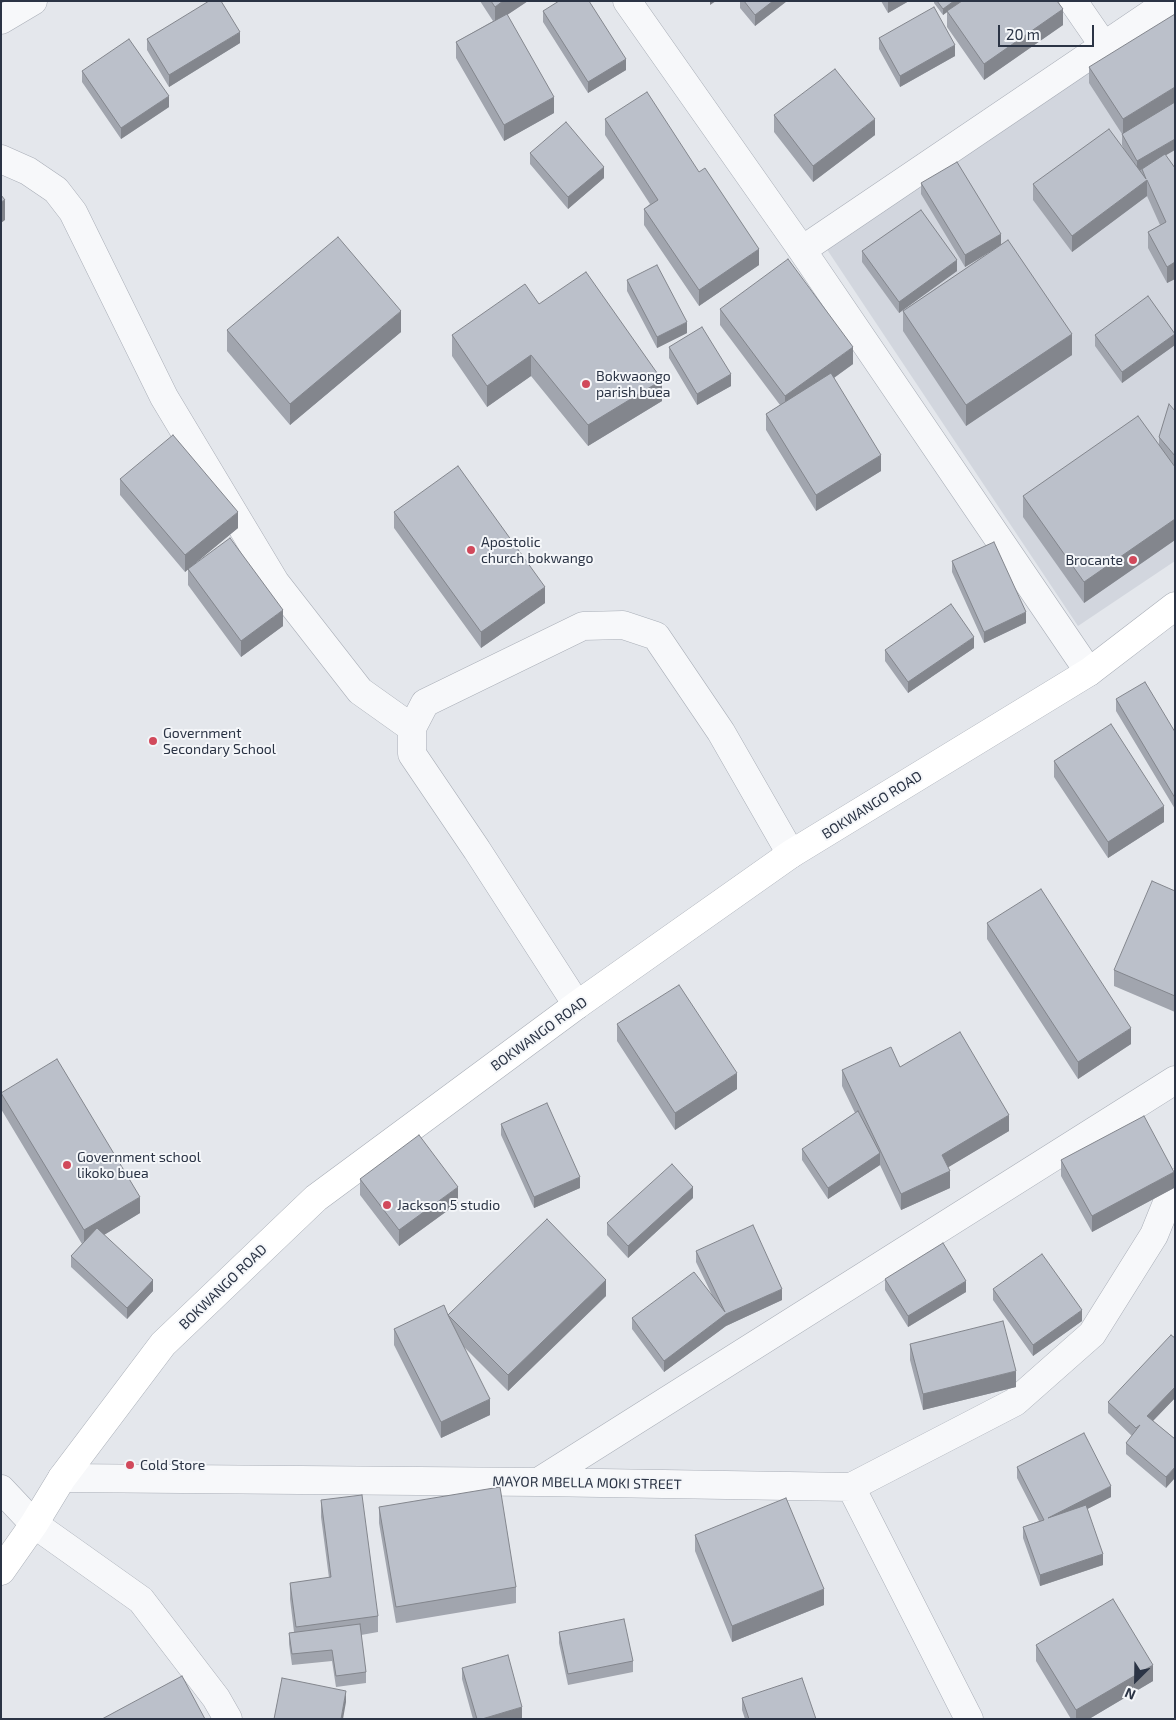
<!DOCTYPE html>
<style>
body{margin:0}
#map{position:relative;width:1176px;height:1720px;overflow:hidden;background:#e4e7ec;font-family:"Exo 2",sans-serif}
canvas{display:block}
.frame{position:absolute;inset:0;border:2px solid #2b3445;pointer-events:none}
.north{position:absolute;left:1111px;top:1655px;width:50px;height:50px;-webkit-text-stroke:4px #f4f6f9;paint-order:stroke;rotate:203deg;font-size:14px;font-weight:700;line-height:20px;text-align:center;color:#2b3445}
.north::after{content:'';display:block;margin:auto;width:18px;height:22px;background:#2b3445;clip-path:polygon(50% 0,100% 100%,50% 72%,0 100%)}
.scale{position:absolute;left:998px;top:25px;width:96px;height:22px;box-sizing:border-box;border:2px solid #2b3445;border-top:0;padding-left:6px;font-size:15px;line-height:18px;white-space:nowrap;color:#2b3445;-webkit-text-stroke:4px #f4f6f9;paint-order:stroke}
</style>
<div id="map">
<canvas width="1176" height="1720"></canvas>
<div class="frame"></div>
<div class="north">N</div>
<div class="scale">20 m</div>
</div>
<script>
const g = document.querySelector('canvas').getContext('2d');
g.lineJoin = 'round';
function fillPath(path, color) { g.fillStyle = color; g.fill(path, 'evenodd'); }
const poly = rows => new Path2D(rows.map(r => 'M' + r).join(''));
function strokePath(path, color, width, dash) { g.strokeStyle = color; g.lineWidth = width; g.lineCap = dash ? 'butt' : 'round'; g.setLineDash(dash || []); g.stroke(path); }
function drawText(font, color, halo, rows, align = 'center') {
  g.font = font + ' "Exo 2",sans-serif'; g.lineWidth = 4; g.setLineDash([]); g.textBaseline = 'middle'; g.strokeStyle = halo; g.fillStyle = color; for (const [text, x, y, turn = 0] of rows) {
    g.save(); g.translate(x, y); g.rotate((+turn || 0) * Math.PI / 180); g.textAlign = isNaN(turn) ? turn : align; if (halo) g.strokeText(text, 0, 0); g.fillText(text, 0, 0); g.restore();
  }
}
fillPath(poly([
 [1175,14,1175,561,1078,626,826,248]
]), '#d2d6de');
const street = poly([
 [627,1,802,250,1089,672],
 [1073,1,1104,46],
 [1,20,33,1],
 [1,159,28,171,56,190,73,212,164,397,275,582,360,691,412,728],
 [802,250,1170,1],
 [577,1005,477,850,412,754,412,728,425,703,583,626,623,625,656,636,721,732,791,854],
 [62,1478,538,1482,851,1487,969,1719],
 [538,1482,1175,1080],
 [851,1487,1015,1402,1092,1334,1154,1235,1175,1183],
 [1,1489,34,1524,141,1600,216,1698,228,1719]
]);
const secondary = poly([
 [1,1571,34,1524,62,1478,163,1344,316,1198,577,1005,791,854,1089,672,1175,606]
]);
strokePath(street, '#a9aeb7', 29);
strokePath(secondary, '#a9aeb7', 29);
strokePath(street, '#f7f8fa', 28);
strokePath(secondary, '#fff', 28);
fillPath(poly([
 [480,1,528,1,507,15,554,113,504,141,456,58,456,42,493,21],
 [740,1,787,1,755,26,740,8],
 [881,1,909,1,888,13],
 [934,1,1057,1,1063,25,984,80,947,27,947,12,943,15,934,3],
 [543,11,626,70,588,93,543,22],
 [879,38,955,56,900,87,879,49],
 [147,39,240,43,169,87,147,50],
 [1089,67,1165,155,1175,168,1175,279,1167,283,1148,248,1148,232,1160,225,1147,196,1072,252,1033,200,1033,184,1125,151,1122,145,1122,134,1089,83],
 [82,71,169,107,121,139,82,82],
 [774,115,875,135,813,182,774,132],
 [605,119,759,265,699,306,644,225,644,209,650,204,605,135],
 [530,153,604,178,568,209,530,164],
 [921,183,1001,245,1072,355,966,426,903,331,903,311,998,247,965,267,921,194],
 [862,251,957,271,899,313,862,262],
 [627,280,687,333,657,348,627,291],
 [539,304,662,401,588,446,531,376,487,407,452,356,452,335],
 [720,309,853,364,834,378,881,471,816,511,766,430,766,414,780,405,720,325],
 [227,330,401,332,290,425,227,351],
 [1175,333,1175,345,1122,383,1095,346,1095,335],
 [669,347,731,386,697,405,669,358],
 [1175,411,1175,467,1171,463,1175,467,1175,540,1084,603,1023,517,1023,496,1159,446,1159,437],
 [120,479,238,528,196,562,283,626,241,657,188,585,188,569,185,572,120,495],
 [394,512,545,603,481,648,394,528],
 [952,561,1026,623,984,643,952,572],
 [974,648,908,693,885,661,885,650],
 [1116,699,1175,732,1175,809,1116,711],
 [1054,761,1164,822,1108,858,1054,777],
 [1175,891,1175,1012,1114,986,1114,970],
 [987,923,1131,1044,1078,1079,987,939],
 [617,1024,737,1089,675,1130,617,1041],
 [900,1067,1009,1131,948,1167,950,1188,901,1210,880,1165,828,1199,802,1160,802,1149,855,1113,842,1086,842,1070],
 [1,1092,140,1213,104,1235,153,1291,127,1319,71,1267,71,1256,82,1244,1,1109],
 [501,1124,580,1188,534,1208,501,1135],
 [1061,1160,1174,1188,1092,1232,1061,1176],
 [360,1179,458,1203,399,1246,360,1195],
 [693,1198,628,1258,607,1235,607,1223],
 [696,1251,782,1300,726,1326,664,1372,632,1329,632,1318,712,1295,696,1262],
 [885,1279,966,1292,908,1327,885,1290],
 [993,1289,1082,1321,1033,1356,993,1300],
 [606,1296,508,1391,464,1347,490,1415,441,1438,394,1345,394,1329,448,1315],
 [1175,1338,1175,1398,1153,1421,1175,1439,1166,1488,1126,1454,1126,1443,1132,1436,1108,1413,1108,1402],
 [910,1344,1016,1387,923,1410,910,1360],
 [1017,1467,1111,1497,1087,1509,1103,1565,1040,1586,1023,1538,1023,1527,1039,1521,1017,1478],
 [321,1500,378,1616,378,1632,361,1635,366,1672,366,1683,336,1687,332,1661,292,1665,289,1644,289,1633,294,1632,290,1599,290,1583,329,1578,321,1517],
 [379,1507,516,1587,516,1603,396,1623,379,1523],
 [695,1535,824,1605,732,1642,695,1551],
 [559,1632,633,1661,633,1672,568,1685,559,1643],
 [1036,1645,1153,1681,1089,1719,1071,1719,1036,1661],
 [462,1668,522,1718,473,1719,462,1679],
 [742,1698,816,1719,745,1719,742,1710]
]), '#a1a5ae');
fillPath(poly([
 [503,1,528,1,495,23,495,7],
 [710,1,716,1,710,5],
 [773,1,787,1,755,26,755,15],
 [888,1,909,1,888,13],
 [954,1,962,1,943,15,943,9],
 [1063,9,1063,25,984,80,984,64],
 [240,32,240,43,169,87,169,75],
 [955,45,955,56,900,87,900,76],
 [626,59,626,70,588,93,588,82],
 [1175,87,1175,103,1123,135,1123,119],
 [169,96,169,107,121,139,121,128],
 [554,97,554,113,504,141,504,125],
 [875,119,875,135,813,182,813,166],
 [1175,139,1175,150,1137,172,1137,161],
 [604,167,604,178,568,209,568,197],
 [1147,180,1147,196,1072,252,1072,236],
 [5,200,5,220,1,223,1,202],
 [1001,234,1001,245,965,267,965,255],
 [759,249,759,265,699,306,699,290],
 [957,260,957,271,899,313,899,302],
 [1175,262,1175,279,1167,283,1167,267],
 [401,311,401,332,290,425,290,404],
 [687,322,687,333,657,348,657,337],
 [1072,334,1072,355,966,426,966,405],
 [1175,334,1175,345,1122,383,1122,372],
 [853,347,853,364,785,413,785,396],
 [531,355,531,376,487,407,487,386],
 [731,374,731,386,697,405,697,394],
 [662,380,662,401,588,446,588,425],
 [881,455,881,471,816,511,816,495],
 [238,512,238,528,185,572,185,555],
 [1175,519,1175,540,1084,603,1084,582],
 [545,587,545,603,481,648,481,632],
 [283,610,283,626,241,657,241,641],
 [1026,612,1026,623,984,643,984,632],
 [974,637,974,648,908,693,908,682],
 [1164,806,1164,822,1108,858,1108,842],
 [1131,1028,1131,1044,1078,1079,1078,1062],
 [737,1073,737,1089,675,1130,675,1113],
 [1009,1115,1009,1131,942,1171,942,1155],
 [880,1153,880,1165,828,1199,828,1188],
 [950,1171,950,1188,901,1210,901,1194],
 [1174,1172,1174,1188,1092,1232,1092,1216],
 [580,1177,580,1188,534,1208,534,1197],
 [458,1187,458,1203,399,1246,399,1230],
 [693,1187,693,1198,628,1258,628,1246],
 [140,1197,140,1213,84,1247,84,1230],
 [153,1280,153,1291,127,1319,127,1308],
 [606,1280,606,1296,508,1391,508,1375],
 [966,1281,966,1292,908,1327,908,1316],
 [782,1289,782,1300,726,1326,664,1372,664,1361,726,1314],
 [1082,1310,1082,1321,1033,1356,1033,1345],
 [1016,1371,1016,1387,923,1410,923,1394],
 [1175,1387,1175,1398,1147,1427,1147,1416],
 [490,1399,490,1415,441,1438,441,1422],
 [1175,1467,1175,1478,1166,1488,1166,1477],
 [1111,1486,1111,1497,1048,1529,1048,1518],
 [1103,1554,1103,1565,1040,1586,1040,1575],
 [824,1589,824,1605,732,1642,732,1626],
 [1153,1665,1153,1681,1089,1719,1076,1719,1076,1710],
 [346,1691,346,1702,343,1719,341,1719],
 [522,1707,522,1718,482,1719]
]), '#83868d');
const building = poly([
 [209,1,221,1,240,32,169,75,147,39,209,1],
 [491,1,503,1,495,7,491,1],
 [559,1,589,1,626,59,588,82,543,11,559,1],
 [744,1,773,1,755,15,744,1],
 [937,1,954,1,943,9,937,1],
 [962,1,1057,1,1063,9,984,64,947,11,962,1],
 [934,7,955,45,900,76,879,38,934,7],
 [507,14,554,97,504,125,456,42,507,14],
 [1175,14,1175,87,1123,119,1089,67,1175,14],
 [129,39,169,96,121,128,82,71,129,39],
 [835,69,875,119,813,166,774,115,835,69],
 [647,92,699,172,705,168,759,249,699,290,644,209,658,200,605,119,647,92],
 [1175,102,1175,139,1137,161,1122,134,1175,102],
 [566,122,604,167,568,197,530,153,566,122],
 [1109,129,1146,179,1142,169,1165,154,1175,168,1175,262,1167,267,1148,232,1166,222,1147,180,1072,236,1033,184,1109,129],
 [957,162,1001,234,965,255,921,183,957,162],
 [1,195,5,200,1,202,1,195],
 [921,210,957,260,899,302,862,251,921,210],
 [338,237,401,311,290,404,227,330,338,237],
 [1008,240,1072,334,966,405,903,311,1008,240],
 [788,259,853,347,785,396,720,309,788,259],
 [657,265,687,322,657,337,627,280,657,265],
 [586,272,662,380,588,425,531,355,487,386,452,335,525,284,539,304,586,272],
 [1148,296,1175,334,1122,372,1095,335,1148,296],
 [702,327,731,374,697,394,669,347,702,327],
 [831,373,881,455,816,495,766,414,831,373],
 [1169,404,1175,411,1175,456,1159,437,1169,404],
 [1138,416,1175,467,1175,519,1084,582,1023,496,1138,416],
 [173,435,238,512,185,555,120,479,173,435],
 [458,466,545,587,481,632,394,512,458,466],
 [230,538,283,610,241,641,188,569,230,538],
 [994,542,1026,612,984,632,952,561,994,542],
 [951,604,974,637,908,682,885,650,951,604],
 [1145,682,1175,732,1175,798,1116,699,1145,682],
 [1111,724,1164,806,1108,842,1054,761,1111,724],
 [1152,881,1175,891,1175,996,1114,970,1152,881],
 [1041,889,1131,1028,1078,1062,987,923,1041,889],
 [679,985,737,1073,675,1113,617,1024,679,985],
 [960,1032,1009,1115,942,1155,950,1171,901,1194,842,1070,891,1047,900,1067,960,1032],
 [57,1059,140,1197,84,1230,1,1093,57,1059],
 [547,1103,580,1177,534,1197,501,1124,547,1103],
 [858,1111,880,1153,828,1188,802,1149,858,1111],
 [1144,1116,1174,1172,1092,1216,1061,1160,1144,1116],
 [419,1135,458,1187,399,1230,360,1179,419,1135],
 [672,1164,693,1187,628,1246,607,1223,672,1164],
 [547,1219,606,1280,508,1375,448,1315,490,1399,441,1422,394,1329,444,1305,448,1315,547,1219],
 [753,1225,782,1289,726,1314,664,1361,632,1318,694,1272,725,1312,696,1251,753,1225],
 [97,1228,153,1280,127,1308,71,1256,97,1228],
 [943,1243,966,1281,908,1316,885,1279,943,1243],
 [1042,1254,1082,1310,1033,1345,993,1289,1042,1254],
 [1003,1321,1016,1371,923,1394,910,1344,1003,1321],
 [1171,1335,1175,1338,1175,1387,1147,1416,1175,1439,1175,1467,1166,1477,1126,1443,1140,1425,1136,1428,1108,1402,1171,1335],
 [1084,1433,1111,1486,1048,1518,1086,1505,1103,1554,1040,1575,1023,1527,1044,1520,1017,1467,1084,1433],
 [500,1487,516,1587,396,1607,379,1507,500,1487],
 [362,1495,378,1616,296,1627,290,1583,331,1577,321,1500,362,1495],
 [786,1498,824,1589,732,1626,695,1535,786,1498],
 [1113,1599,1153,1665,1076,1710,1036,1645,1113,1599],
 [624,1619,633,1661,568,1674,559,1632,624,1619],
 [360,1624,366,1672,336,1676,332,1650,292,1654,289,1633,360,1624],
 [508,1655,522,1707,482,1719,477,1719,462,1668,508,1655],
 [182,1676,205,1719,102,1719,182,1676],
 [282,1678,346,1691,341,1719,274,1719,282,1678],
 [802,1678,816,1719,749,1719,742,1698,802,1678]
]);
fillPath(building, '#bbc0ca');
strokePath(building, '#83868d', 1);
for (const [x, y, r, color] of [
 [586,384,5,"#d1495b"],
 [471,550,5,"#d1495b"],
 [1133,560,5,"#d1495b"],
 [153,741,5,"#d1495b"],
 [67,1165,5,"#d1495b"],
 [387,1205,5,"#d1495b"],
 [130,1465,5,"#d1495b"]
]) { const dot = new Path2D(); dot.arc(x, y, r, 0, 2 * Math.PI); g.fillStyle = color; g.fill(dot); strokePath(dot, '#f4f6f9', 2); }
drawText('14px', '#2b3445', '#f4f6f9', [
 ["Bokwaongo",596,376],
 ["parish buea",596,392],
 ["Apostolic",481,542],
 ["church bokwango",481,558],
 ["Brocante",1123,560,"right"],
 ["Government",163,733],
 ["Secondary School",163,749],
 ["Government school",77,1157],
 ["likoko buea",77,1173],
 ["Jackson 5 studio",397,1205],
 ["Cold Store",140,1465]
], 'left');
drawText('14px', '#2b3445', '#f4f6f9', [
 ["BOKWANGO ROAD",872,805,-32],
 ["BOKWANGO ROAD",539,1034,-36],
 ["BOKWANGO ROAD",223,1287,-44],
 ["MAYOR MBELLA MOKI STREET",587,1483,1]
]);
</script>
